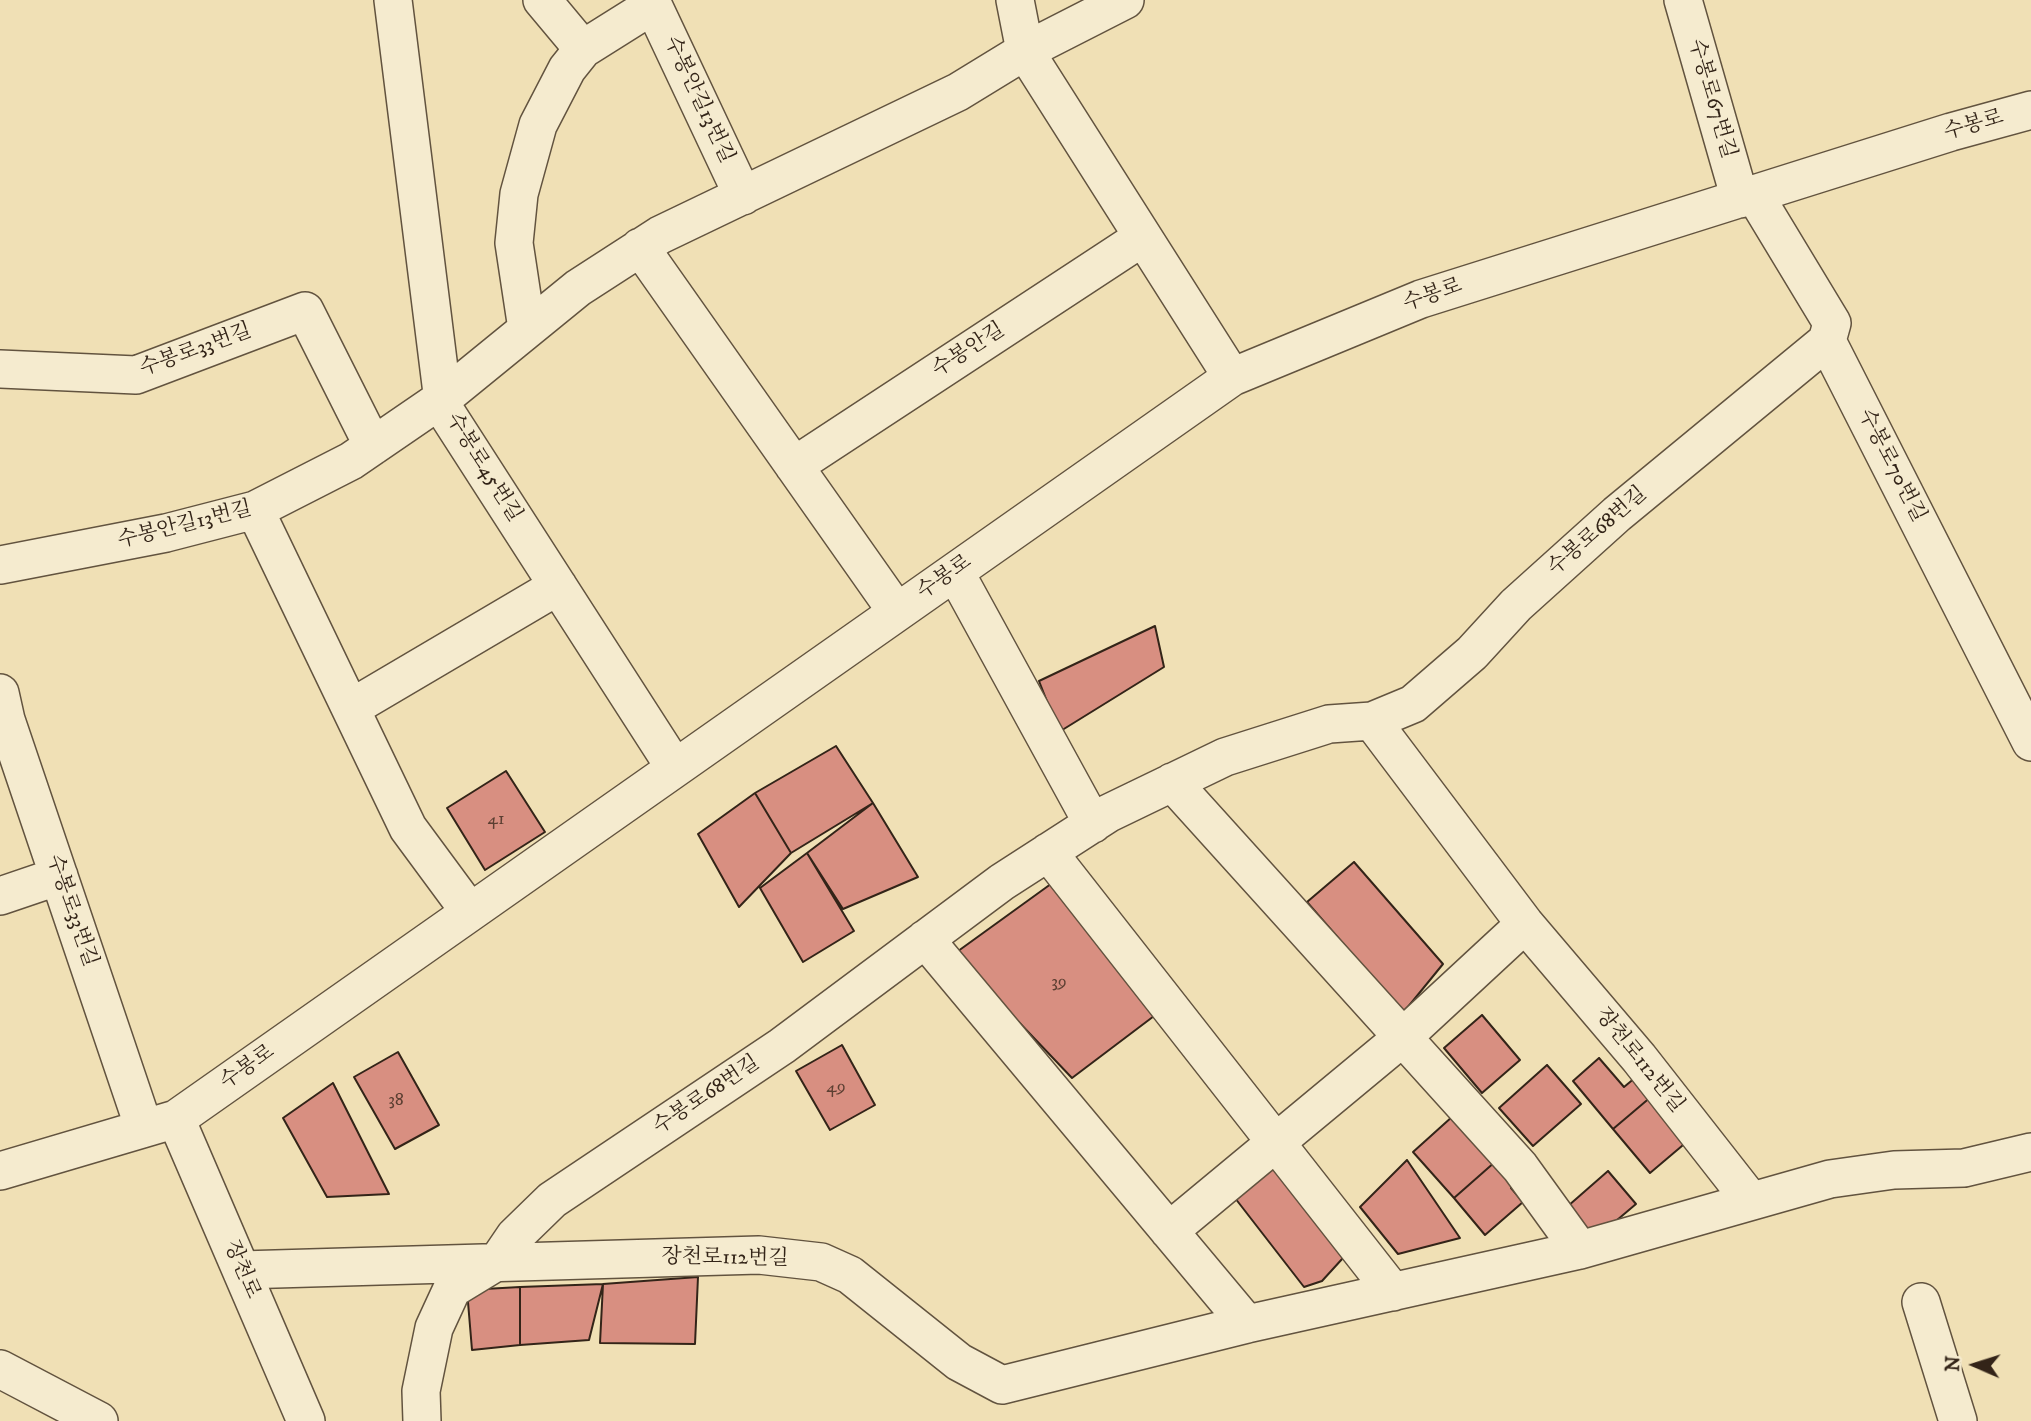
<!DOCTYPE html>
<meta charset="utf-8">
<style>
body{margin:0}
#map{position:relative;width:2031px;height:1421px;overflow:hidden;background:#f0e0b5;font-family:"IM FELL DW Pica",serif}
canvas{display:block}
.north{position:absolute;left:1940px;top:1330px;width:70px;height:70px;-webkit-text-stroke:5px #f5ebcf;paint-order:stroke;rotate:273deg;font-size:19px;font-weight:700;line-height:28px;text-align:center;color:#332418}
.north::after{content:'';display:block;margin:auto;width:24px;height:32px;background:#332418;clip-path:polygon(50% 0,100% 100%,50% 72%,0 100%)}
</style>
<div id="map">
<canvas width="2031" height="1421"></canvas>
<div class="north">N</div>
</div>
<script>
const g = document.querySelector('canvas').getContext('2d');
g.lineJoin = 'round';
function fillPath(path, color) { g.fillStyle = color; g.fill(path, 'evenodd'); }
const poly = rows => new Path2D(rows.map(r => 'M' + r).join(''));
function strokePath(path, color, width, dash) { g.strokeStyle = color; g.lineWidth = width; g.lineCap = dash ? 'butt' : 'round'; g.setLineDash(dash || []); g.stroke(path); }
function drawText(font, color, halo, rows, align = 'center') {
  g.font = font + ' "IM FELL DW Pica","Noto Serif KR",serif'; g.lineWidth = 5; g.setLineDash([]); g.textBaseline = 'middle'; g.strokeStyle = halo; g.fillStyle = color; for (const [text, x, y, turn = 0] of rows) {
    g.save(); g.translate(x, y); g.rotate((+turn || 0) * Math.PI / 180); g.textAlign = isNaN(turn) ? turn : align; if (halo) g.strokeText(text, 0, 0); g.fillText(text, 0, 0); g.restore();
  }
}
const building = poly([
 [1155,626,1164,667,1059,732,1039,681,1155,626],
 [836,746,873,803,791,853,755,793,836,746],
 [506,771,545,832,485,870,447,808,506,771],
 [755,793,791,853,739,907,698,834,755,793],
 [873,803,918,877,843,909,807,853,873,803],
 [807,853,854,931,803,962,760,888,807,853],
 [1354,862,1443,964,1403,1013,1307,902,1354,862],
 [1055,881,1158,1013,1072,1078,954,954,1055,881],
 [1482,1015,1520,1060,1482,1093,1444,1048,1482,1015],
 [842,1045,875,1105,830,1130,796,1071,842,1045],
 [398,1052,439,1125,395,1149,354,1077,398,1052],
 [1599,1058,1624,1087,1636,1077,1652,1096,1613,1129,1573,1081,1599,1058],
 [1547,1065,1581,1104,1533,1146,1499,1108,1547,1065],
 [333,1083,389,1194,327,1197,283,1118,333,1083],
 [1652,1096,1689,1140,1650,1173,1613,1129,1652,1096],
 [1453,1116,1504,1154,1454,1198,1413,1152,1453,1116],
 [1504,1154,1514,1166,1511,1188,1523,1202,1485,1235,1454,1198,1504,1154],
 [1284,1159,1353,1247,1322,1281,1304,1287,1235,1198,1284,1159],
 [1407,1160,1460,1238,1398,1254,1360,1207,1407,1160],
 [1608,1171,1636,1204,1610,1226,1584,1232,1560,1213,1608,1171],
 [698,1277,695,1344,600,1343,603,1284,698,1277],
 [603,1284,589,1340,520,1345,520,1287,603,1284],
 [520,1287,520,1345,472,1350,467,1290,520,1287]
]);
fillPath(building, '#d88f81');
strokePath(building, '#332418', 2);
const minor = poly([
 [393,0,444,409,675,768],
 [542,0,583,49],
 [1015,0,1025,51,1232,377],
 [1683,0,1740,199],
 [1754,194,1832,323,1827,341,2031,742],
 [640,247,897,612],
 [527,329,514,243,519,194,538,125,567,69,583,49,653,5,743,196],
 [0,369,136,375,305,311,373,446],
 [794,466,1143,237],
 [255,510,408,828,470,912],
 [0,565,166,533,255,510,351,461,443,398,578,288,660,235,958,92,1025,51,1125,0],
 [955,572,1093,824],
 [0,693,6,720,144,1128],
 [351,708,558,586],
 [1372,721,1525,924,1639,1058,1751,1201],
 [1172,782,1520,1167,1580,1250],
 [1048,852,1393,1292],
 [0,896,59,876],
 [925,939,1247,1324],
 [176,1119,306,1421],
 [0,1171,176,1119,1232,377,1421,299,1951,132,2031,110],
 [1169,1231,1403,1037,1525,924],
 [241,1270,759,1255,821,1262,850,1275,959,1362,1002,1385,1247,1324,1580,1250,1830,1179,1894,1170,1964,1168,2031,1152],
 [1921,1302,1958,1421],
 [0,1369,99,1421],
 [422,1421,421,1391,434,1328,452,1289,498,1261,515,1236,552,1200,782,1046,1002,882,1109,813,1225,757,1329,724,1372,721,1413,704,1472,653,1516,605,1617,514,1827,341]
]);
strokePath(minor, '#62533f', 40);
strokePath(minor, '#f5ebcf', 37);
drawText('18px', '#5c3f32', null, [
 ["41",496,820],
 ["39",1059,983],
 ["49",836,1088],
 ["38",396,1101]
]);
drawText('21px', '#332418', '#f5ebcf', [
 ["수봉로67번길",1711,99,74],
 ["수봉안길13번길",698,100,65],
 ["수봉로",1974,126,-16],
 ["수봉로",1433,296,-19],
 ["수봉로33번길",196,351,-20],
 ["수봉안길",969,351,-33],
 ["수봉로70번길",1891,466,63],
 ["수봉로45번길",483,468,58],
 ["수봉안길13번길",185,526,-14],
 ["수봉로68번길",1598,532,-41],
 ["수봉로",945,578,-35],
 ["수봉로33번길",71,911,71],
 ["장천로112번길",1639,1061,51],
 ["수봉로",248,1068,-35],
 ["수봉로68번길",707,1096,-34],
 ["장천로112번길",725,1259,1],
 ["장천로",241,1270,67]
]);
</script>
